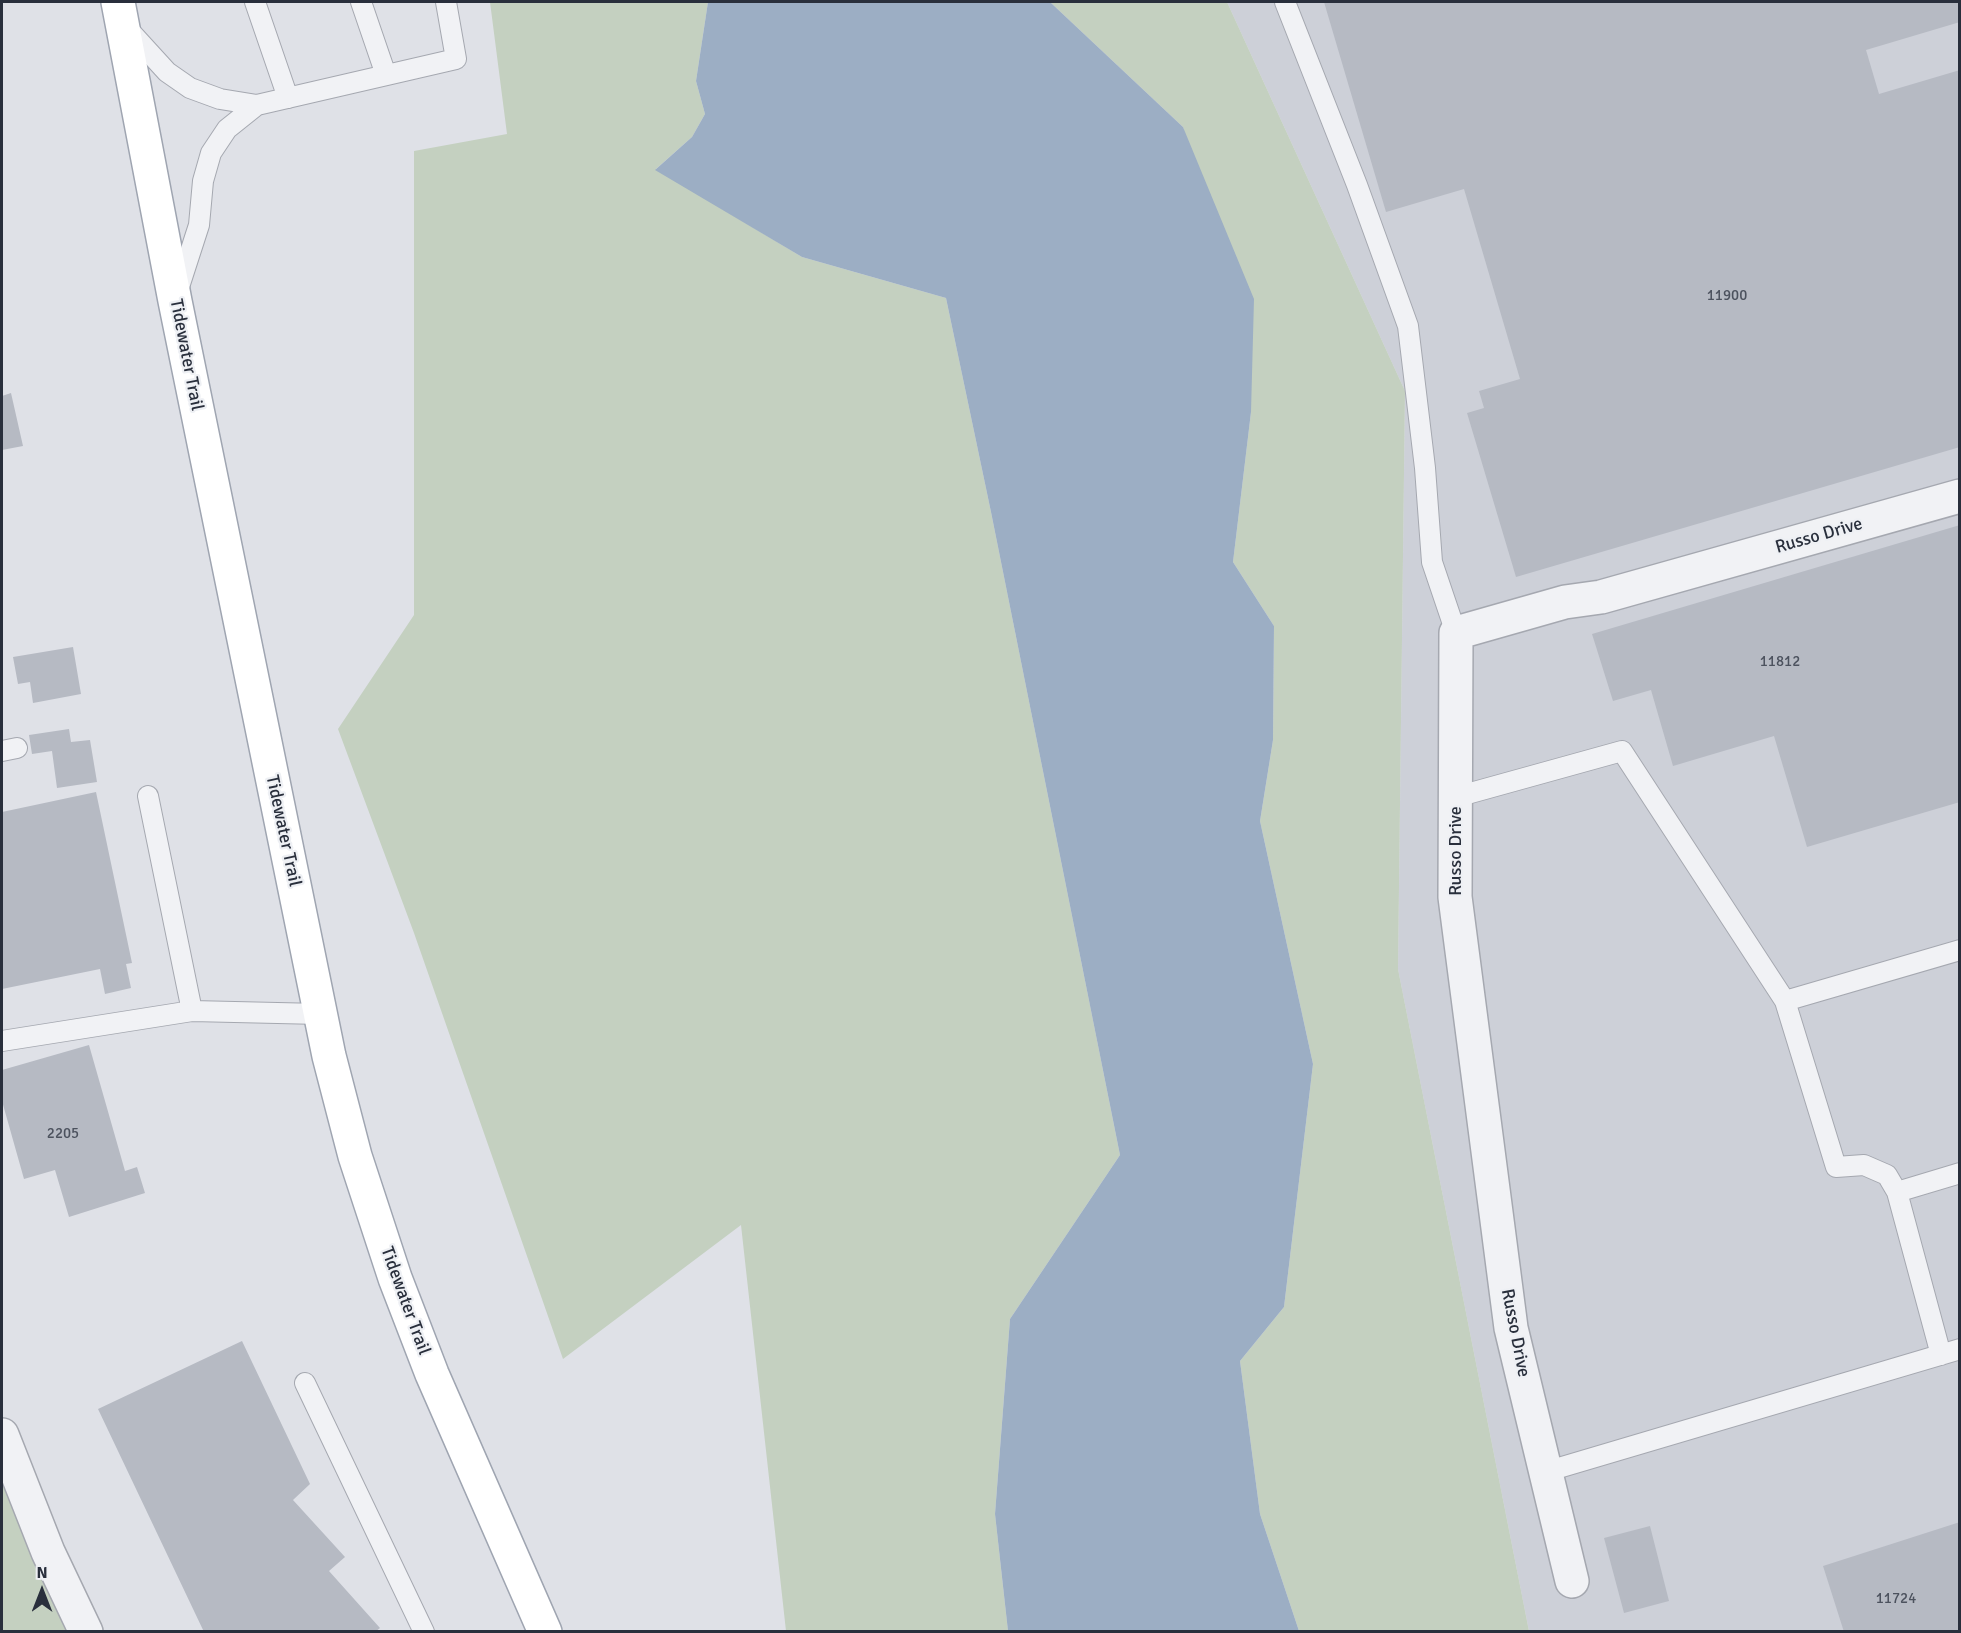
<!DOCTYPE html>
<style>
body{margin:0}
#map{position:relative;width:1961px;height:1633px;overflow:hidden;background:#dfe1e7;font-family:Signika,sans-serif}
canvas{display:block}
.frame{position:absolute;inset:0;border:3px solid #292f3c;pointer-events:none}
.north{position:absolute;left:12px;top:1561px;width:60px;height:60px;-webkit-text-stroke:4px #eef0f4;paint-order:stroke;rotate:0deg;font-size:16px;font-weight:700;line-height:24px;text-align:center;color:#292f3c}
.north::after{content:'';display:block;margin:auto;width:21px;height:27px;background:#292f3c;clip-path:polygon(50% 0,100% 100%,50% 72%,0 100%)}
</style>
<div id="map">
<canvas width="1961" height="1633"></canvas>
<div class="frame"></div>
<div class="north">N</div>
</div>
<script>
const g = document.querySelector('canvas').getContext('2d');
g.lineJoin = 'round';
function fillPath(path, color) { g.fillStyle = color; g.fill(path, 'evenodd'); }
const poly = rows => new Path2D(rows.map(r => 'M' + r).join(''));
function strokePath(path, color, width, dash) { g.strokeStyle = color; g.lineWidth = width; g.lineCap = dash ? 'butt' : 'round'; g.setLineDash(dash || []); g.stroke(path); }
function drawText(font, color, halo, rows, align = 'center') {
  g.font = font + ' Signika,sans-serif'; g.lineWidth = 4.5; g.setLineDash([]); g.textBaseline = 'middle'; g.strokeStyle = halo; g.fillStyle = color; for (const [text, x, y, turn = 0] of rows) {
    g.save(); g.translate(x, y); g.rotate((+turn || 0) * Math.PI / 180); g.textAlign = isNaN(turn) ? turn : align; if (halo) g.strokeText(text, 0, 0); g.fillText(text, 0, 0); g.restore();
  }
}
fillPath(poly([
 [1227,2,1959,2,1959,1631,1529,1631,1398,969,1405,391]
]), '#cdd0d8');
fillPath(poly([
 [490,2,708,2,696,81,705,114,692,137,656,169,802,257,946,298,991,512,1120,1155,1010,1319,995,1514,1008,1631,786,1631,741,1225,563,1359,414,933,338,729,414,615,414,151,507,134],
 [1050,2,1227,2,1405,391,1398,969,1529,1631,1299,1631,1260,1514,1240,1361,1284,1307,1313,1064,1260,821,1273,740,1274,626,1233,562,1251,412,1183,127],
 [2,1435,86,1631,2,1631]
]), '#c4d0c0');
fillPath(poly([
 [708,2,1050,2,1183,127,1254,299,1251,412,1233,562,1274,626,1273,740,1260,821,1313,1064,1284,1307,1240,1361,1260,1514,1299,1631,1008,1631,995,1514,1010,1319,1120,1155,991,512,946,298,802,257,655,170,692,137,705,114,696,81]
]), '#9caec4');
fillPath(poly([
 [1324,2,1960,2,1960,22,1866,50,1879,94,1960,70,1960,447,1516,577,1467,413,1484,408,1479,391,1520,379,1464,189,1386,212],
 [11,393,23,446,2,450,2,396],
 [1960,525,1960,802,1807,847,1774,736,1673,766,1651,690,1613,701,1592,634],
 [73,647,81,694,33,703,30,682,18,684,13,657],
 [69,729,71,742,90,740,97,782,57,788,52,751,32,754,29,735],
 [96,792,132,963,126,964,131,988,105,994,100,969,2,989,2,812],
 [89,1045,125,1171,137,1167,145,1193,69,1217,55,1170,24,1179,2,1101,2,1070],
 [242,1341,310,1484,293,1500,345,1557,329,1571,380,1628,375,1632,204,1632,98,1409],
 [1960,1522,1960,1632,1844,1632,1823,1566],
 [1650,1526,1669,1601,1624,1613,1604,1538]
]), '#b6bac3');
const lane = poly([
 [255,2,288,98],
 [361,2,386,75],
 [1285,2,1357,185,1408,326,1425,468,1432,562,1456,633],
 [125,26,167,72,190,88,220,99,257,105,456,59,446,2],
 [177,293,199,225,203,181,211,153,227,129,257,105],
 [2,751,17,748],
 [148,796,192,1011],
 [1456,797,1622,751,1785,1001,1960,950],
 [1785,1001,1836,1167,1864,1165,1887,1175,1897,1192,1960,1173],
 [2,1041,192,1011,320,1014],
 [1897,1192,1941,1355],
 [305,1383,424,1632],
 [1545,1472,1960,1349]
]);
const street = poly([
 [2,1435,48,1552,86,1632],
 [1572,1581,1511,1328,1455,897,1456,633,1565,602,1601,597,1960,496]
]);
const primary = poly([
 [118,2,175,301,329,1056,355,1156,395,1278,432,1374,545,1632]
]);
strokePath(lane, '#a5a8b0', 22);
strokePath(street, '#a5a8b0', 36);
strokePath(primary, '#9fa5b1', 36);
strokePath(lane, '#f1f2f5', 20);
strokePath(street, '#f1f2f5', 33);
strokePath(primary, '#fff', 33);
drawText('15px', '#4c525e', null, [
 ["11900",1727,296],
 ["11812",1780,662],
 ["2205",63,1134],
 ["11724",1896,1599]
]);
drawText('18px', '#292f3c', '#eef0f4', [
 ["Tidewater Trail",186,355,79],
 ["Russo Drive",1819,536,-16],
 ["Tidewater Trail",283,831,78],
 ["Russo Drive",1456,851,-90],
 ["Tidewater Trail",405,1301,70],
 ["Russo Drive",1515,1333,79]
]);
</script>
